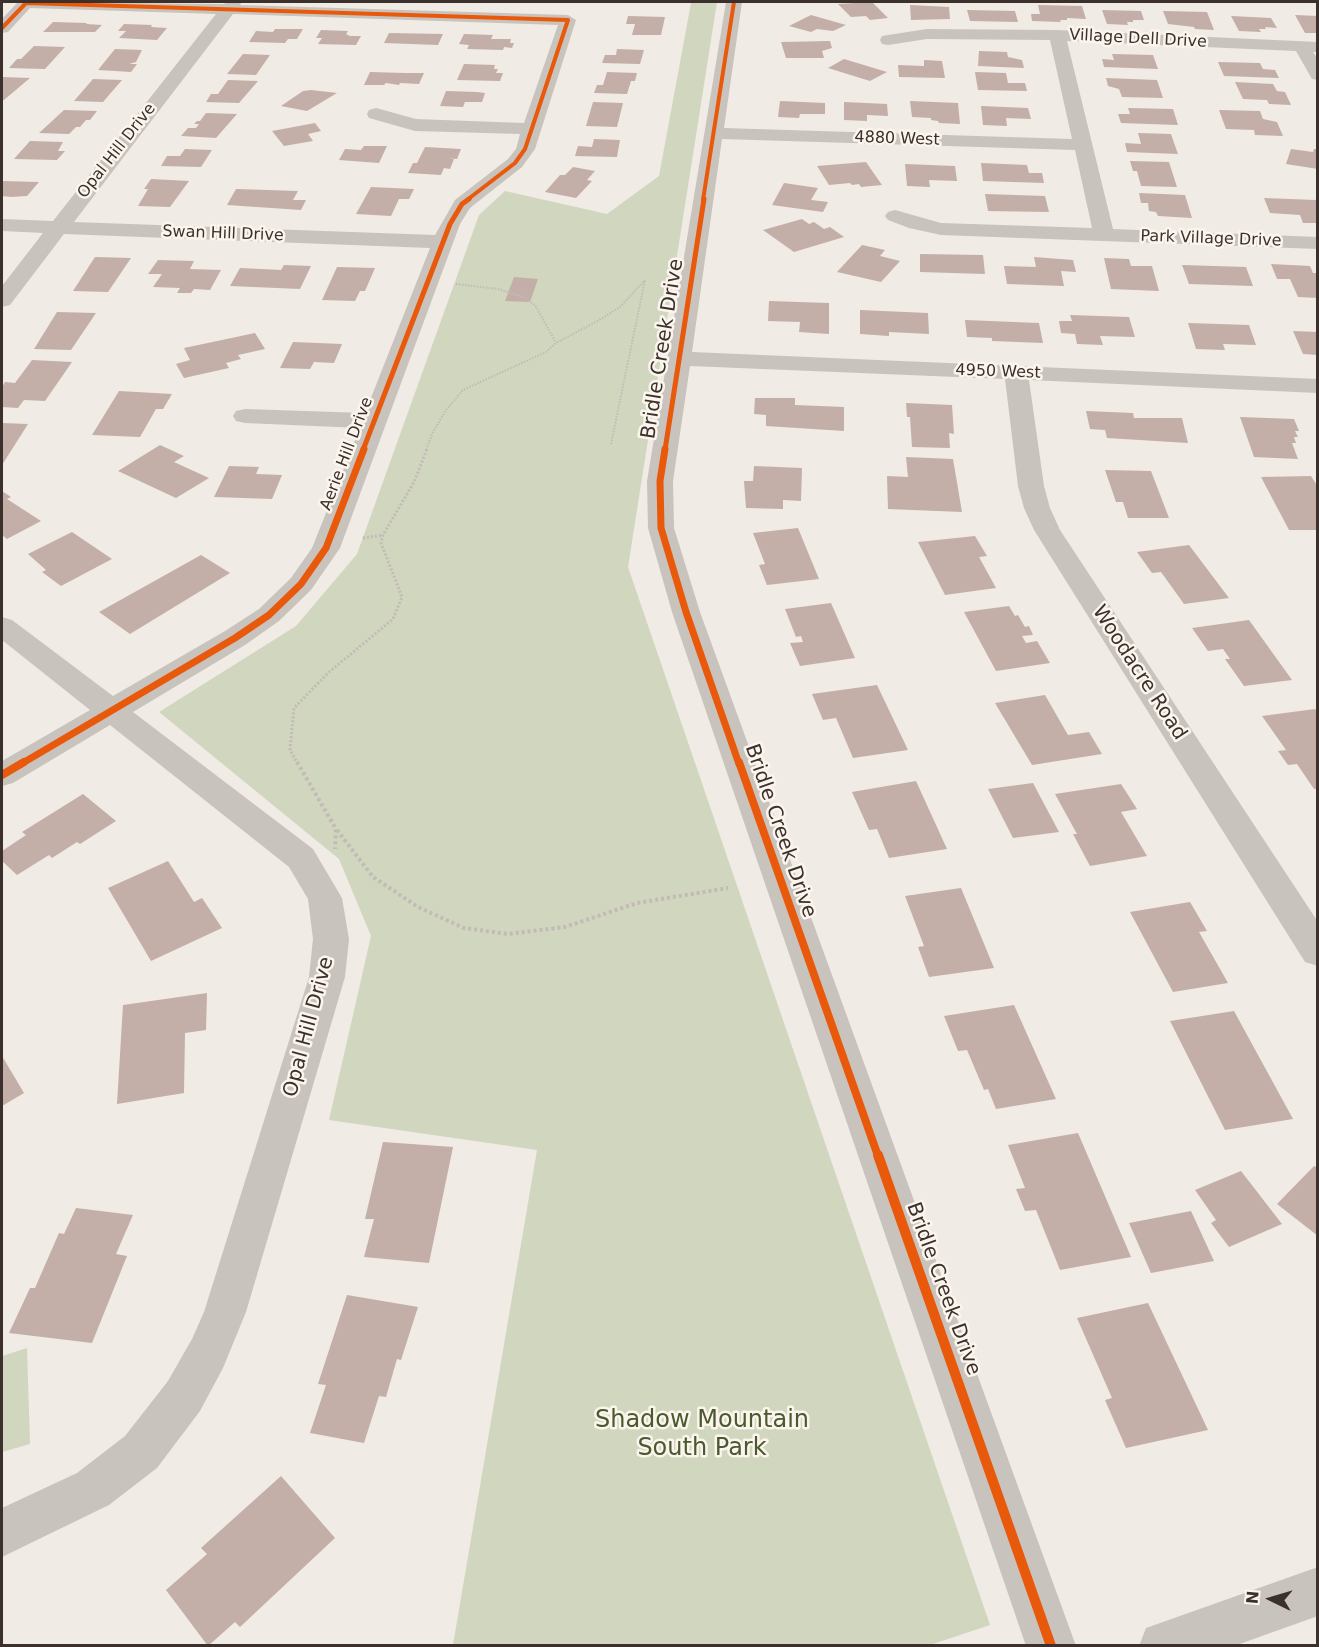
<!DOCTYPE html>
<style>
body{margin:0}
#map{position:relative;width:1319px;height:1647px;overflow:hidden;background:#f0ebe5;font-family:"DejaVu Sans",sans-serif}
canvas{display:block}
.frame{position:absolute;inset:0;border:3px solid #3b302b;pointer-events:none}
.north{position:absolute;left:1241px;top:1569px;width:60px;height:60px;-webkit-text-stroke:4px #fbf5ee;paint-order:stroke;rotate:275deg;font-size:16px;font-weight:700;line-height:24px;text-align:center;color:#3b302b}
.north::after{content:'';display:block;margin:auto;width:21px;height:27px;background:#3b302b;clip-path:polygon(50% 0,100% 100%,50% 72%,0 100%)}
</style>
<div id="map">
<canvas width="1319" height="1647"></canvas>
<div class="frame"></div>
<div class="north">N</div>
</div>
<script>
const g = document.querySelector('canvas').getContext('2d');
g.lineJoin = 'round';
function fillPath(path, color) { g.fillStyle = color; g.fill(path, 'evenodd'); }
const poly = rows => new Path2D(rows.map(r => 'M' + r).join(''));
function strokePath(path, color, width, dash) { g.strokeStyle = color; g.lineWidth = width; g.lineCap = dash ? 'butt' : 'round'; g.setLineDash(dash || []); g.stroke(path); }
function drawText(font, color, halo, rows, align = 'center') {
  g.font = font + ' "DejaVu Sans",sans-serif'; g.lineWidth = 5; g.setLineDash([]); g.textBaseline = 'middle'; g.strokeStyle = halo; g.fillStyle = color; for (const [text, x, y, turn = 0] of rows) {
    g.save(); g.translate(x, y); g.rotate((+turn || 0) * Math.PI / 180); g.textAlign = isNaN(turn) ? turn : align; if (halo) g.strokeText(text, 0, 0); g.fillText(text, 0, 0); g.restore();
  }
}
fillPath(poly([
 [690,2,717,2,628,567,990,1625,927,1646,453,1645,537,1150,329,1120,371,936,339,859,159,712,296,626,357,554,479,215,505,191,607,214,659,176,691,3],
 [27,1348,30,1444,2,1452,2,1356]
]), '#d1d6bf');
fillPath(poly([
 [872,2,888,18,870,20,866,16,851,17,838,4],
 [910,5,949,7,950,19,911,20],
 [1038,5,1082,6,1086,19,1067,18,1067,20,1060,20,1061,22,1032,21,1031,14,1040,14],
 [967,10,1015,11,1018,22,970,21],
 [1102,10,1141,11,1144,20,1133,20,1133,22,1127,22,1128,25,1107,24],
 [1163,11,1207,12,1214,30,1195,29,1194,27,1168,24],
 [811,15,846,25,833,31,817,29,811,32,789,26],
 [1295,15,1318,16,1318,33,1305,33],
 [628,16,665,17,661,35,632,35,635,24,626,24],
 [1231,16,1271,18,1277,28,1265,27,1266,29,1259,29,1261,32,1239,31],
 [53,22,87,23,86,24,102,25,95,32,43,32],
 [124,24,152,25,151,27,167,28,157,40,119,38,126,31,118,31],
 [275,29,303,29,297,39,288,39,285,43,249,42,256,31,273,32],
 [321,30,348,31,346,34,350,36,361,36,356,45,318,44,322,38,316,38],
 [389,33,443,34,438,45,384,43],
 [464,34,493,35,491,39,511,39,510,43,514,43,512,48,504,47,503,50,467,49,469,45,459,44],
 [830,41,832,48,822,51,824,58,786,58,781,42],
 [34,46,65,47,45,69,9,68,17,59,21,59],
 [115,49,142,50,136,62,129,64,137,64,131,72,98,70],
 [617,49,644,50,640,64,602,63,605,55,616,55],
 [979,51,1007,52,1008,57,1022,60,1024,68,978,66],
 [243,54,270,55,256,75,227,74],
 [1112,54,1153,55,1158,69,1104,67,1102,59,1114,60],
 [844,59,887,72,870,81,828,68],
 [924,60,942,61,945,78,899,77,898,65,924,66],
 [1218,62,1260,63,1263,69,1275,70,1279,78,1224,76],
 [464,64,495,65,494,69,498,69,496,73,503,73,500,81,457,80],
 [370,72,405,73,424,73,419,84,400,83,399,85,386,83,384,85,364,85],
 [607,72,637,73,635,81,631,81,627,94,594,93,597,85,603,85],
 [975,72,1006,73,1008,83,1025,83,1027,91,978,90],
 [2,77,30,78,4,100,2,100],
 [1106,78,1157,80,1163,98,1122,97,1119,89,1108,86],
 [93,79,122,80,103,102,74,101],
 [228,80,258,81,239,103,206,102,211,94,218,94],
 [1235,82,1273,84,1277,91,1285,92,1291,105,1269,104,1267,100,1243,99],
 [311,90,337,93,307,111,281,106,303,91],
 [446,91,477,92,485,93,482,102,465,102,463,107,440,106],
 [780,101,825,103,825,114,800,114,799,118,778,117],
 [910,101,958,103,960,124,939,123,938,121,931,120,931,118,912,117],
 [593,102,623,103,617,127,586,126],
 [844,102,887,104,888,116,867,115,867,121,844,120],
 [981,106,1028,108,1031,119,1006,118,1007,126,983,125],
 [1128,108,1173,109,1178,125,1121,123,1118,114,1130,114],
 [64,110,97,111,90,120,86,120,80,127,76,127,69,134,39,133],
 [1219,110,1260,111,1263,119,1277,122,1283,136,1255,135,1254,130,1226,129],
 [206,113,237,114,216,138,181,136,188,128,196,128,199,124,194,124,197,121,200,121],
 [315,123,321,131,308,134,313,141,284,146,272,131],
 [1138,133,1171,134,1178,154,1127,152,1125,143,1141,144],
 [594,139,620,140,617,157,575,156,578,146,592,147],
 [30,141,63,142,58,151,65,151,57,160,14,159],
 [364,146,387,146,379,163,339,160,345,149,361,150],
 [425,147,461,149,457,159,448,158,454,159,450,169,444,168,441,175,408,173,413,163,417,163],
 [185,149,212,150,201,167,161,166,167,156,180,156],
 [1291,149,1313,152,1314,149,1318,149,1318,169,1286,164],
 [1130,161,1169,162,1177,187,1141,186,1137,171,1133,171],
 [866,162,882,185,861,187,859,184,852,185,850,183,829,185,817,166],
 [981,163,1027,165,1029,173,1042,173,1044,183,983,181],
 [905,164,955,166,957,181,929,180,930,187,907,186],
 [573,167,595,171,587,180,592,181,576,198,545,192,560,175,565,175],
 [151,179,189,181,170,207,138,206,148,189,144,189],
 [2,181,39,182,27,196,11,197,2,196],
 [784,183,818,188,811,200,828,202,823,212,772,205],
 [371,187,414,189,409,199,399,199,391,216,356,214],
 [236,189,298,191,293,200,306,200,301,210,227,205],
 [1139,193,1185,195,1192,218,1158,216,1156,212,1149,211,1148,203,1141,203],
 [985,194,1045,196,1049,212,988,211],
 [1264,198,1316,200,1318,223,1303,223,1300,215,1270,213],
 [802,219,809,224,814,222,824,229,830,227,844,237,794,252,763,230],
 [862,245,885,250,880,256,900,261,881,282,837,272],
 [920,254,983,255,985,274,920,272],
 [95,257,131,258,108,292,73,291],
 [1034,257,1073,260,1076,272,1061,271,1064,286,1007,284,1004,266,1036,267],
 [1104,258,1129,259,1131,266,1152,266,1159,291,1111,289],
 [158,260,194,261,190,269,221,270,210,290,194,289,191,293,177,293,180,288,153,287,162,274,148,274],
 [1271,264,1310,266,1313,273,1318,273,1318,298,1298,297,1290,279,1277,279],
 [284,265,311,266,300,289,230,286,240,268,281,270],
 [1182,265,1246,267,1253,286,1189,284],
 [337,267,375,268,365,291,360,291,355,301,322,300],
 [514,277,538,279,530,302,505,301],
 [769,301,829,303,829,334,799,332,800,322,768,321],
 [860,310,928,313,929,334,889,332,889,336,860,334],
 [57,312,96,313,71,350,34,349],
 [1070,315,1129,317,1135,337,1100,336,1103,345,1077,344,1075,334,1061,333,1059,321,1072,321],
 [965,320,1039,323,1043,343,992,341,992,338,967,337],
 [1188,323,1249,325,1256,345,1223,344,1225,350,1196,349],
 [1293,331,1318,332,1318,355,1303,354],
 [255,333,265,349,238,355,241,359,226,363,229,368,184,378,176,364,190,360,184,348],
 [293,342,342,344,334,363,314,362,310,369,280,368],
 [32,360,72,362,45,401,24,400,18,408,2,407,2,387,5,382,15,383],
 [119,391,172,394,163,409,156,409,140,437,92,435],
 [755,398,795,398,795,405,844,407,844,431,766,426,766,415,754,414],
 [906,403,952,405,954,434,949,433,950,448,912,447,910,417,907,417],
 [1086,411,1133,413,1134,418,1182,418,1188,443,1107,438,1105,430,1090,429],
 [1240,417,1294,419,1299,431,1295,431,1298,437,1294,437,1296,443,1292,443,1298,459,1254,457],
 [2,423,28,424,2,465],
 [160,445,184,456,174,462,209,478,176,498,118,471],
 [906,457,953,459,962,512,888,509,887,476,908,477],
 [229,466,259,467,256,474,282,475,272,499,214,497],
 [754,466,802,468,801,501,783,500,783,509,746,508,744,481,753,481],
 [1105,470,1151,471,1169,518,1128,518,1123,502,1116,502],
 [1311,476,1318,487,1318,530,1289,530,1261,477],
 [2,491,11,497,7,499,41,521,7,539,2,535],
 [798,528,819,579,767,585,759,565,765,564,753,533],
 [72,532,112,559,61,586,42,572,46,570,28,554],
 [975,536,987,556,979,557,996,588,945,595,918,542],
 [1189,545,1229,598,1184,604,1161,572,1152,573,1137,552],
 [201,555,230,573,130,634,99,612],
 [831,603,855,658,800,666,790,643,803,642,801,636,796,637,785,609],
 [1009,606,1015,616,1018,615,1025,627,1029,626,1033,635,1022,636,1026,643,1037,641,1050,663,996,671,964,612],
 [1249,620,1292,680,1244,686,1225,659,1230,659,1223,649,1208,651,1192,628],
 [877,685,908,750,853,758,836,718,823,720,812,694],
 [1045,695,1068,735,1089,732,1102,754,1032,765,995,703],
 [1315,709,1318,713,1318,789,1314,789,1297,764,1288,765,1278,751,1286,750,1262,716],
 [916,781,947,849,889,858,877,829,869,830,852,792],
 [1033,783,1059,832,1013,838,988,789],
 [1121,784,1137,809,1121,812,1147,856,1090,866,1073,834,1077,834,1055,794],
 [83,794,116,821,80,844,77,842,52,858,49,855,17,875,2,861,2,851,26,835,22,832],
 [168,861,194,902,202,898,222,928,151,961,108,888],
 [961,888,994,968,929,977,918,947,924,946,905,896],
 [1190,902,1207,931,1199,932,1228,983,1173,992,1130,912],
 [207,993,206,1030,185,1033,184,1093,117,1104,123,1005],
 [1014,1005,1056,1099,996,1109,988,1089,984,1090,967,1050,958,1051,944,1016],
 [1234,1011,1293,1119,1225,1130,1170,1021],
 [2,1056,24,1093,2,1106],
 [1078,1133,1131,1257,1060,1270,1036,1210,1025,1211,1016,1189,1025,1188,1008,1145],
 [383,1142,453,1147,429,1263,364,1257,374,1219,365,1219],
 [1314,1166,1318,1168,1318,1236,1277,1204],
 [1241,1171,1282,1224,1229,1247,1211,1223,1216,1220,1195,1190],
 [76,1208,133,1215,116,1254,127,1256,92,1343,9,1333,30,1288,35,1288,59,1233,64,1234],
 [1191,1211,1214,1261,1151,1273,1129,1223],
 [347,1295,418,1307,401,1360,397,1359,386,1397,379,1396,364,1443,310,1433,326,1385,318,1384],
 [1148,1303,1208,1430,1126,1448,1105,1400,1112,1398,1077,1318],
 [281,1476,335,1538,240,1627,235,1622,208,1646,166,1590,207,1554,201,1548]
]), '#c3afa7');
strokePath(poly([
 [456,284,498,289,523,297,535,305,556,343],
 [611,444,645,280],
 [426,450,433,432,446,410,463,390,546,352,556,343,603,318,621,306,645,280]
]), '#c2bbb6', 2, [1.5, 1.5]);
strokePath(poly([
 [363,538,383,535],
 [298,764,290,750,294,708,328,673,393,619,402,597,381,543,383,535,414,482,427,449]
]), '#c2bbb6', 3, [2, 2]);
strokePath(poly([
 [297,762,336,829,335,849],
 [337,830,373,877,418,907,464,928,508,934,565,927,637,903,728,888]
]), '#c2bbb6', 4, [3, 3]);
fillPath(poly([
 [18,2,224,4,226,2,242,2,240,5,568,15,576,20,535,149,522,167,470,208,460,224,340,548,311,590,279,621,245,645,133,712,313,849,342,898,349,939,345,977,246,1312,223,1368,200,1411,157,1468,109,1505,2,1557,2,1508,77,1473,125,1436,168,1381,192,1339,204,1312,309,977,313,939,308,899,289,867,110,725,13,783,2,786,2,761,90,710,2,640,2,617,12,620,113,696,225,631,259,609,291,578,312,548,360,428,245,423,236,421,233,416,236,411,245,409,365,413,430,248,64,234,10,305,2,307,2,286,43,233,2,231,2,219,53,221,216,14,30,8,8,32,2,33,2,19,18,2],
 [233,14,558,25,524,123,416,119,376,108,369,110,367,114,369,118,415,131,520,134,516,149,508,159,455,200,435,235,74,222,233,14],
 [726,2,742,2,724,128,1072,139,1050,40,927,39,888,45,882,44,880,40,882,36,888,35,927,29,1057,30,1318,42,1318,52,1313,52,1318,59,1318,80,1312,79,1296,51,1067,41,1113,229,1318,237,1318,249,941,235,909,228,888,220,885,216,888,212,895,210,941,223,1092,228,1075,150,722,139,692,352,1318,379,1318,393,1029,380,1044,486,1050,508,1060,530,1318,922,1318,966,1305,962,1034,530,1024,508,1018,486,1005,379,690,366,673,481,674,528,700,612,1076,1646,1026,1646,672,612,648,528,647,481,726,2],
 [1318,1567,1318,1616,1234,1646,1139,1646,1146,1628,1318,1567]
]), '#c9c3be');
strokePath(poly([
 [2,28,26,3,568,20,525,149,515,163,467,200],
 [703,200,734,2]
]), '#e8590c', 4);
strokePath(poly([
 [363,450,450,224,462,204,469,199],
 [665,450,704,199]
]), '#e8590c', 5);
strokePath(poly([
 [665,449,660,481,661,528,686,612,739,764],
 [21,764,235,638,269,615,301,584,326,548,364,449]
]), '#e8590c', 7);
strokePath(poly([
 [739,762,878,1156],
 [2,775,24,762]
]), '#e8590c', 8);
strokePath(poly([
 [878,1155,1051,1646]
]), '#e8590c', 10);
drawText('16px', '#3b302b', '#fbf5ee', [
 ["Village Dell Drive",1138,39,3],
 ["4880 West",897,139,2],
 ["Opal Hill Drive",117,151,-52],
 ["Swan Hill Drive",223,234,2],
 ["Park Village Drive",1211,239,2],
 ["4950 West",998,372,2],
 ["Aerie Hill Drive",347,454,-69]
]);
drawText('20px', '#3b302b', '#fbf5ee', [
 ["Bridle Creek Drive",663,349,-81],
 ["Woodacre Road",1139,673,57],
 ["Bridle Creek Drive",780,831,71],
 ["Opal Hill Drive",309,1027,-75],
 ["Bridle Creek Drive",943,1289,70]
]);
drawText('24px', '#4a5a2e', '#fbf5ee', [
 ["Shadow Mountain",702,1421],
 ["South Park",702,1449]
]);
</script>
